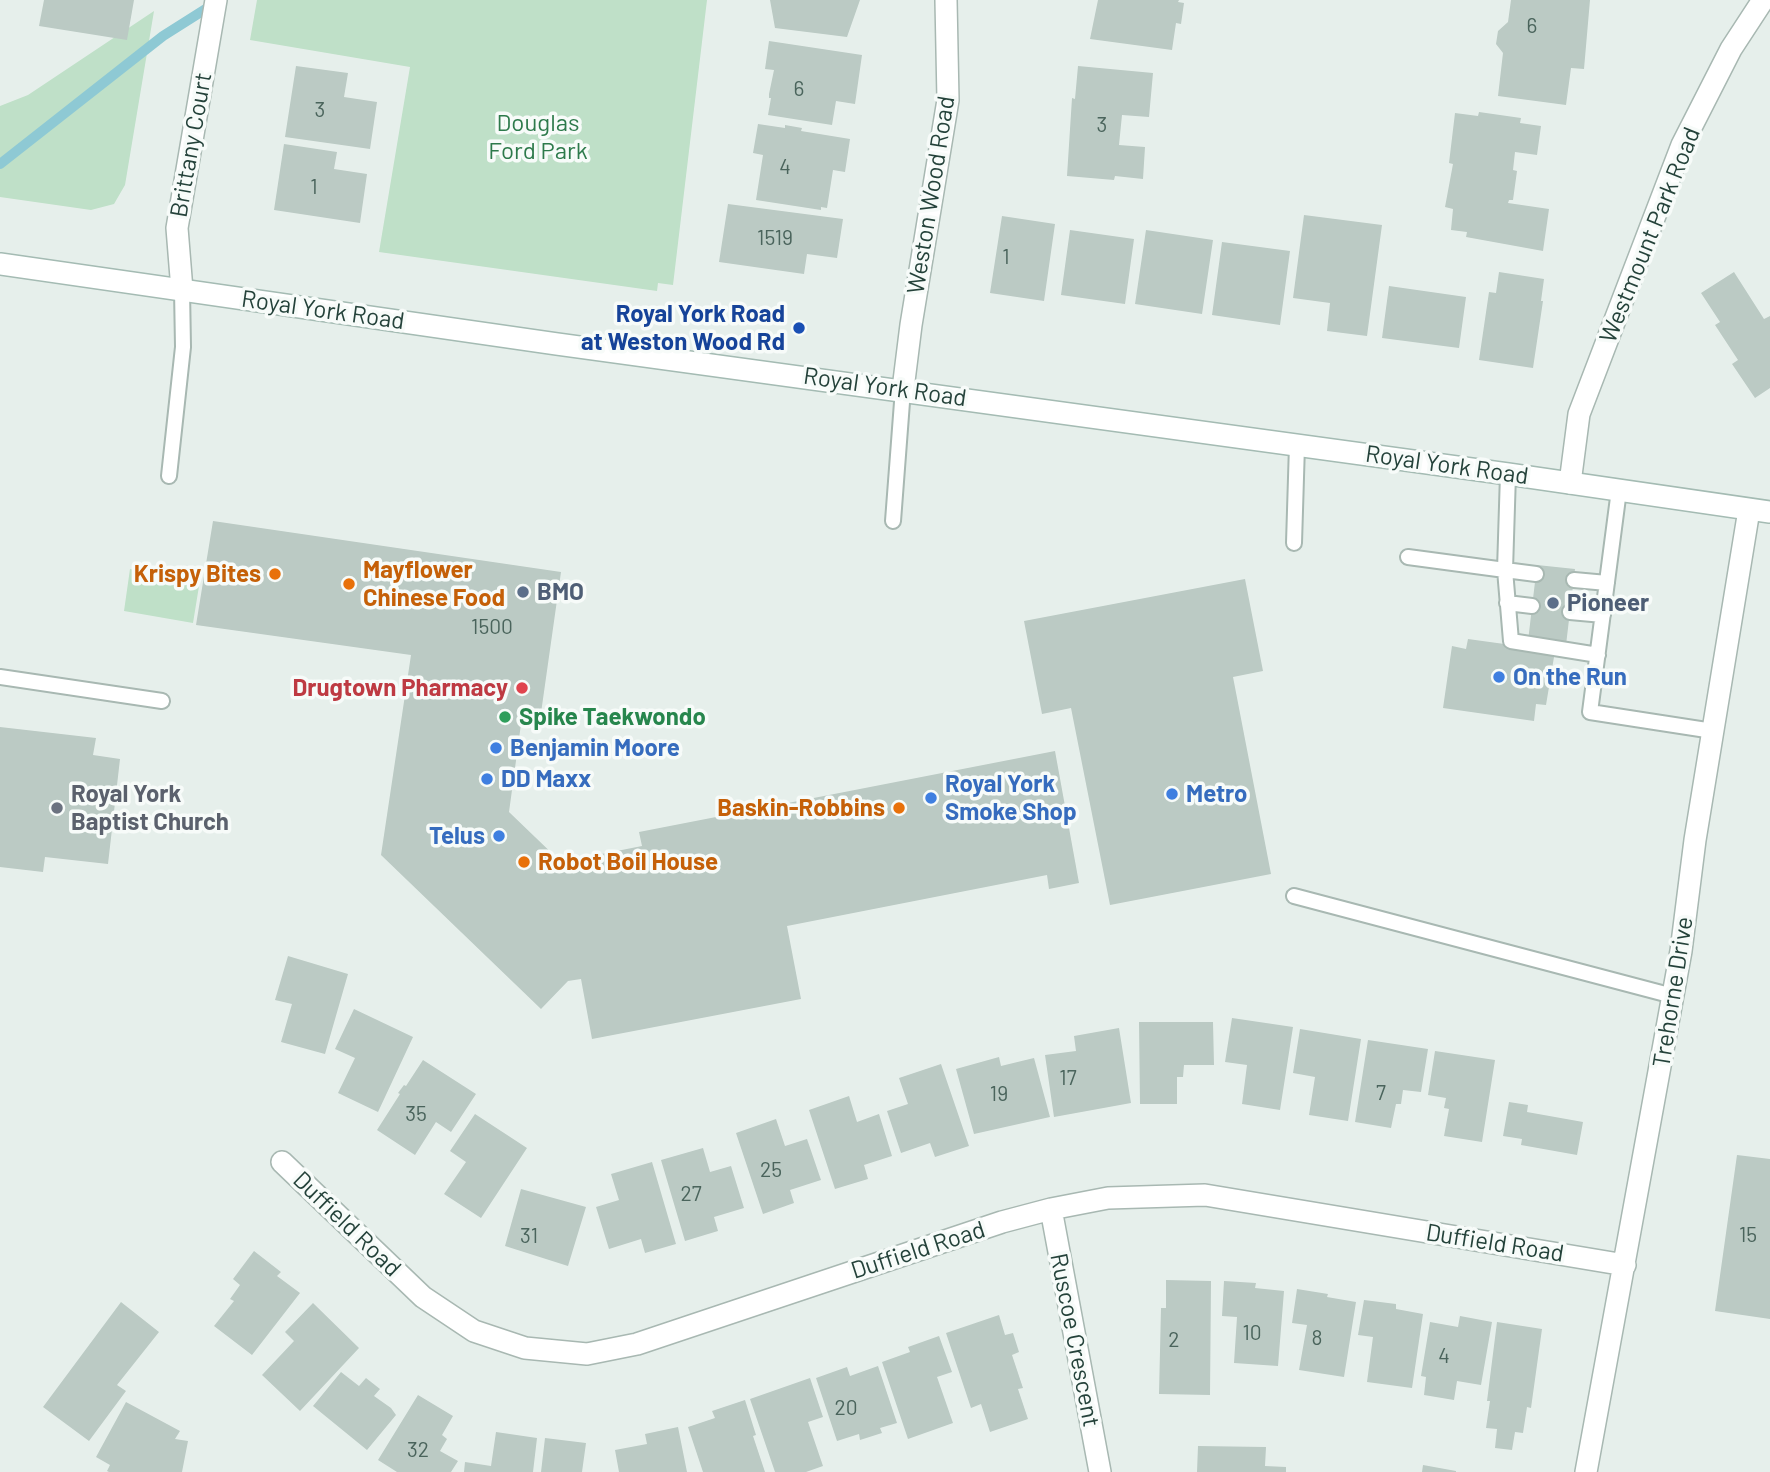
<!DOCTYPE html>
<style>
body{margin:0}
canvas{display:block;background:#e6efeb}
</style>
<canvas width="1770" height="1472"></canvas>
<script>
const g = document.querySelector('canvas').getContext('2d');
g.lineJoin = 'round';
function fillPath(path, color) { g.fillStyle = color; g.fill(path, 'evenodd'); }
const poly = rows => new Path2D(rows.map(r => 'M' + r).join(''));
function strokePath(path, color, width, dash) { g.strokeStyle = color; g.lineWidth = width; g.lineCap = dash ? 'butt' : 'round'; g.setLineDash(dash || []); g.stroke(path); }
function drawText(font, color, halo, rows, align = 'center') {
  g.font = font + ' Barlow,sans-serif'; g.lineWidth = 7; g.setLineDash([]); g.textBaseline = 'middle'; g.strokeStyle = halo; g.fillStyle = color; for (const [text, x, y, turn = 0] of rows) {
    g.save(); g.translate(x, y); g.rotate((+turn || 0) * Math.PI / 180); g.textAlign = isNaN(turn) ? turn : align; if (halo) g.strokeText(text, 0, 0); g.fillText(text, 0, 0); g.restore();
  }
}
fillPath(poly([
 [257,0,707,0,673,285,658,283,657,291,379,252,410,67,250,40],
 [154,11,125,185,114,204,91,210,0,197,0,106,28,95],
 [130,569,200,580,193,623,124,611]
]), '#bfe0c8');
strokePath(poly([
 [0,164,163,36,212,5]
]), '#8ec9d4', 10);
fillPath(poly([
 [44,0,134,0,127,40,39,26],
 [770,0,860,0,847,37,775,28],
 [1098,0,1179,0,1178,2,1184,3,1181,24,1176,23,1172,50,1090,39],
 [1511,0,1590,0,1584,69,1571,68,1566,105,1498,96,1503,53,1496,44,1498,31,1508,22],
 [769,41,862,55,855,104,836,101,832,125,768,115,771,98,769,98,769,94,774,70,765,69],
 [296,66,348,73,344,97,377,102,370,149,285,137],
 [1078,66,1153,73,1149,117,1122,115,1119,145,1145,147,1143,179,1115,176,1114,180,1067,176,1072,98,1075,99],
 [1479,112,1521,118,1520,123,1541,126,1537,155,1515,152,1513,170,1517,171,1513,200,1509,200,1508,203,1549,209,1543,251,1466,237,1467,232,1451,230,1453,209,1445,207,1453,164,1449,163,1455,113,1478,116],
 [758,124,785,128,785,125,802,128,801,131,850,139,845,172,833,170,827,208,821,207,821,210,756,200,763,155,753,153],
 [284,144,337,152,334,169,367,174,360,223,274,210],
 [728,204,843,219,837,258,807,254,804,274,719,262],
 [1304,215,1382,225,1367,336,1327,331,1330,303,1293,298],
 [1002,216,1055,224,1044,301,990,293],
 [1070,230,1134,239,1125,304,1061,295],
 [1146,230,1213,240,1202,314,1135,304],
 [1222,242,1290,251,1280,325,1212,315],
 [1499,272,1544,279,1541,301,1543,301,1533,368,1479,360,1489,292,1496,293],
 [1734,272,1764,319,1770,316,1770,388,1755,398,1732,364,1738,360,1715,325,1720,322,1701,293],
 [1389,286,1466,297,1459,348,1382,338],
 [213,521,561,572,541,713,536,726,521,724,509,812,561,862,642,846,639,832,1055,751,1079,883,1049,889,1047,875,787,926,801,999,592,1039,581,979,568,981,541,1009,381,855,411,655,196,625],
 [1537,565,1575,569,1566,645,1528,641],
 [1245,579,1263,671,1233,677,1271,874,1110,905,1071,708,1042,714,1024,621],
 [1468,639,1555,651,1546,705,1536,704,1534,721,1443,708,1452,646,1466,649],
 [0,727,96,738,93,755,120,759,108,864,45,857,43,872,0,867],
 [288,956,348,974,325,1054,281,1042,292,1004,275,1000],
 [354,1009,413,1037,378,1112,338,1093,355,1058,335,1049],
 [1232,1018,1293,1027,1280,1110,1242,1104,1247,1065,1225,1062],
 [1139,1022,1213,1022,1214,1065,1184,1065,1183,1077,1177,1077,1177,1104,1140,1104],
 [1119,1028,1131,1103,1054,1117,1045,1055,1076,1051,1074,1036],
 [1300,1029,1361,1039,1348,1121,1309,1115,1315,1077,1293,1073],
 [1368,1040,1428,1049,1421,1092,1403,1090,1401,1104,1396,1104,1391,1128,1355,1122],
 [1435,1051,1495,1060,1482,1142,1444,1136,1449,1109,1444,1108,1446,1098,1428,1095],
 [999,1057,1001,1066,1034,1058,1050,1117,974,1134,956,1069],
 [423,1060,476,1094,451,1132,436,1122,415,1155,377,1130,400,1094,398,1093,404,1085,406,1086],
 [941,1064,969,1146,935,1157,930,1143,901,1153,887,1111,908,1104,899,1078],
 [849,1096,857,1122,879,1114,892,1156,864,1165,868,1179,835,1189,809,1110],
 [1509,1102,1528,1105,1527,1112,1583,1122,1577,1155,1521,1145,1522,1139,1503,1136],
 [475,1114,527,1148,481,1218,444,1194,466,1162,450,1151],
 [776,1119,785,1146,807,1139,821,1180,790,1190,794,1203,763,1214,736,1133],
 [703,1148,710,1172,731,1166,744,1208,714,1217,718,1231,685,1241,661,1160],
 [1737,1155,1770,1159,1770,1319,1715,1311],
 [652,1162,676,1244,645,1253,641,1239,609,1249,596,1207,619,1200,611,1174],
 [521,1189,586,1207,568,1266,505,1246],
 [254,1251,281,1272,277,1276,300,1293,252,1355,214,1326,234,1301,230,1299,240,1285,233,1279],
 [1166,1280,1211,1281,1210,1395,1159,1394,1161,1308,1166,1308],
 [1224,1281,1256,1283,1255,1288,1284,1291,1278,1366,1234,1363,1237,1317,1222,1316],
 [1297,1289,1328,1294,1327,1297,1356,1302,1344,1377,1299,1370,1307,1325,1292,1323],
 [1364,1300,1396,1304,1396,1309,1423,1314,1412,1388,1367,1382,1373,1337,1358,1335],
 [121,1302,159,1332,117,1385,126,1391,89,1441,43,1407],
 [313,1303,359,1348,300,1411,262,1375,294,1341,285,1332],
 [999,1315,1005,1335,1013,1333,1019,1352,1012,1355,1023,1388,1018,1389,1028,1419,990,1432,981,1404,971,1408,946,1333],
 [1460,1316,1492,1322,1481,1385,1457,1381,1454,1400,1424,1395,1426,1377,1421,1376,1430,1322,1458,1327],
 [1497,1322,1542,1329,1531,1408,1527,1407,1523,1433,1515,1432,1512,1450,1495,1448,1497,1429,1486,1428,1490,1401,1487,1401],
 [939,1336,952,1372,937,1377,953,1423,908,1439,882,1362,910,1352,908,1347],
 [878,1366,897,1423,880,1428,882,1433,860,1440,859,1434,837,1441,816,1378,847,1367,850,1376],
 [341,1372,359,1386,366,1378,380,1389,374,1396,391,1408,396,1415,367,1450,313,1406],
 [810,1378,823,1417,808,1422,823,1466,806,1472,775,1472,750,1399],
 [418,1395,453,1416,442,1435,447,1439,440,1451,458,1461,451,1472,397,1472,378,1460],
 [745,1400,756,1435,753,1436,765,1472,703,1472,688,1427,715,1418,712,1411],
 [126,1402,180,1431,175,1439,188,1441,182,1472,109,1472,107,1471,110,1465,96,1457],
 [678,1427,687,1472,619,1472,615,1450,647,1444,645,1434],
 [496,1432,537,1438,533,1472,464,1472,465,1462,491,1466],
 [545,1438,586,1443,582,1472,541,1472],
 [1198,1446,1266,1447,1265,1466,1286,1467,1286,1472,1197,1472],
 [1423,1465,1456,1471,1456,1472,1422,1472]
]), '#bbcac4');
const service = poly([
 [169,476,183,347,182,290],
 [1619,490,1590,712,1713,731],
 [893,521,903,389],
 [1294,543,1297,445],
 [1408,557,1505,570,1508,474],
 [1536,574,1505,570,1511,641,1598,655],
 [1574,580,1607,583],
 [1507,603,1532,606],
 [1570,612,1603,615],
 [0,677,162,701],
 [1294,896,1673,996]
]);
const minor = poly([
 [182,290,177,228,216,0],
 [903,389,911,325,948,100,946,0],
 [1570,483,1579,414,1682,145,1731,49,1763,0],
 [282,1162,423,1297,474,1331,525,1348,587,1354,637,1344,1002,1222,1051,1209,1108,1198,1205,1195,1625,1265],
 [1051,1209,1100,1472],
 [1586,1472,1681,951,1695,840,1749,510]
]);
const secondary = poly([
 [0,264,557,344,1508,474,1770,512]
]);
strokePath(service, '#a8b8b2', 18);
strokePath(minor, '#a8b8b2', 24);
strokePath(secondary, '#a4bbb3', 24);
strokePath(service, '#fff', 14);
strokePath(minor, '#fff', 21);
strokePath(secondary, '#fff', 21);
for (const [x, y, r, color] of [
 [799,328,7,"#1a4fb4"],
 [275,574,7,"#e8710a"],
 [349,584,7,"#e8710a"],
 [523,592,7,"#5c6f8a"],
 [1553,603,7,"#5c6f8a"],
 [1499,677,7,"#3f7fe0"],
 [522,688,7,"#e0444e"],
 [505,717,7,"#2e9e5b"],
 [496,748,7,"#3f7fe0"],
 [487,779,7,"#3f7fe0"],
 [1172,794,7,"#3f7fe0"],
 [931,798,7,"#3f7fe0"],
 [57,808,7,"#6b7280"],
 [899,808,7,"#e8710a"],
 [499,836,7,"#3f7fe0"],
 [524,862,7,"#e8710a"]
]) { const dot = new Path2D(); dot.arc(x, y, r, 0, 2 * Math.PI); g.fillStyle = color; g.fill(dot); strokePath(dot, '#f7fbf9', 2.5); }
drawText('21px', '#4a645c', null, [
 ["6",1532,26],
 ["6",799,89],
 ["3",320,110],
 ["3",1102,125],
 ["4",785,167],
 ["1",314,187],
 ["1519",775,238],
 ["1",1006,257],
 ["1500",492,627],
 ["17",1068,1078],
 ["7",1381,1093],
 ["19",999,1094],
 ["35",416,1114],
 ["25",771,1170],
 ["27",691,1194],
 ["15",1748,1235],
 ["31",529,1236],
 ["10",1252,1333],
 ["8",1317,1338],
 ["2",1174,1340],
 ["4",1444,1356],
 ["20",846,1408],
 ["32",418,1450]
]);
drawText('24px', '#2d7a4b', '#f7fbf9', [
 ["Douglas",538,123],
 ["Ford Park",538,151]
]);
drawText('24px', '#24423a', '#f7fbf9', [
 ["Brittany Court",191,145,-80],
 ["Weston Wood Road",931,195,-81],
 ["Westmount Park Road",1650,235,-68],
 ["Royal York Road",323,310,8],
 ["Royal York Road",885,387,8],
 ["Royal York Road",1447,465,8],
 ["Trehorne Drive",1673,992,-81],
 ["Duffield Road",347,1224,44],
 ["Duffield Road",1495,1243,9],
 ["Duffield Road",918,1250,-18],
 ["Ruscoe Crescent",1075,1340,79]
]);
drawText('bold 24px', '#164399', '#f7fbf9', [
 ["Royal York Road",785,314],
 ["at Weston Wood Rd",785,342]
], 'right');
drawText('bold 24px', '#c56008', '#f7fbf9', [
 ["Mayflower",363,570],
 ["Chinese Food",363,598],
 ["Krispy Bites",261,574,"right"],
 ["Baskin-Robbins",885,808,"right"],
 ["Robot Boil House",538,862]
], 'left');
drawText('bold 24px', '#4e5e75', '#f7fbf9', [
 ["BMO",537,592],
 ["Pioneer",1567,603]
], 'left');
drawText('bold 24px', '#366cbe', '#f7fbf9', [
 ["On the Run",1513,677],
 ["Benjamin Moore",510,748],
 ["DD Maxx",501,779],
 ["Royal York",945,784],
 ["Smoke Shop",945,812],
 ["Metro",1186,794],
 ["Telus",485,836,"right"]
], 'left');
drawText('bold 24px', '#be3a42', '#f7fbf9', [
 ["Drugtown Pharmacy",508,688]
], 'right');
drawText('bold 24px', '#27864d', '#f7fbf9', [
 ["Spike Taekwondo",519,717]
], 'left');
drawText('bold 24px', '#5b616d', '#f7fbf9', [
 ["Royal York",71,794],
 ["Baptist Church",71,822]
], 'left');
</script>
